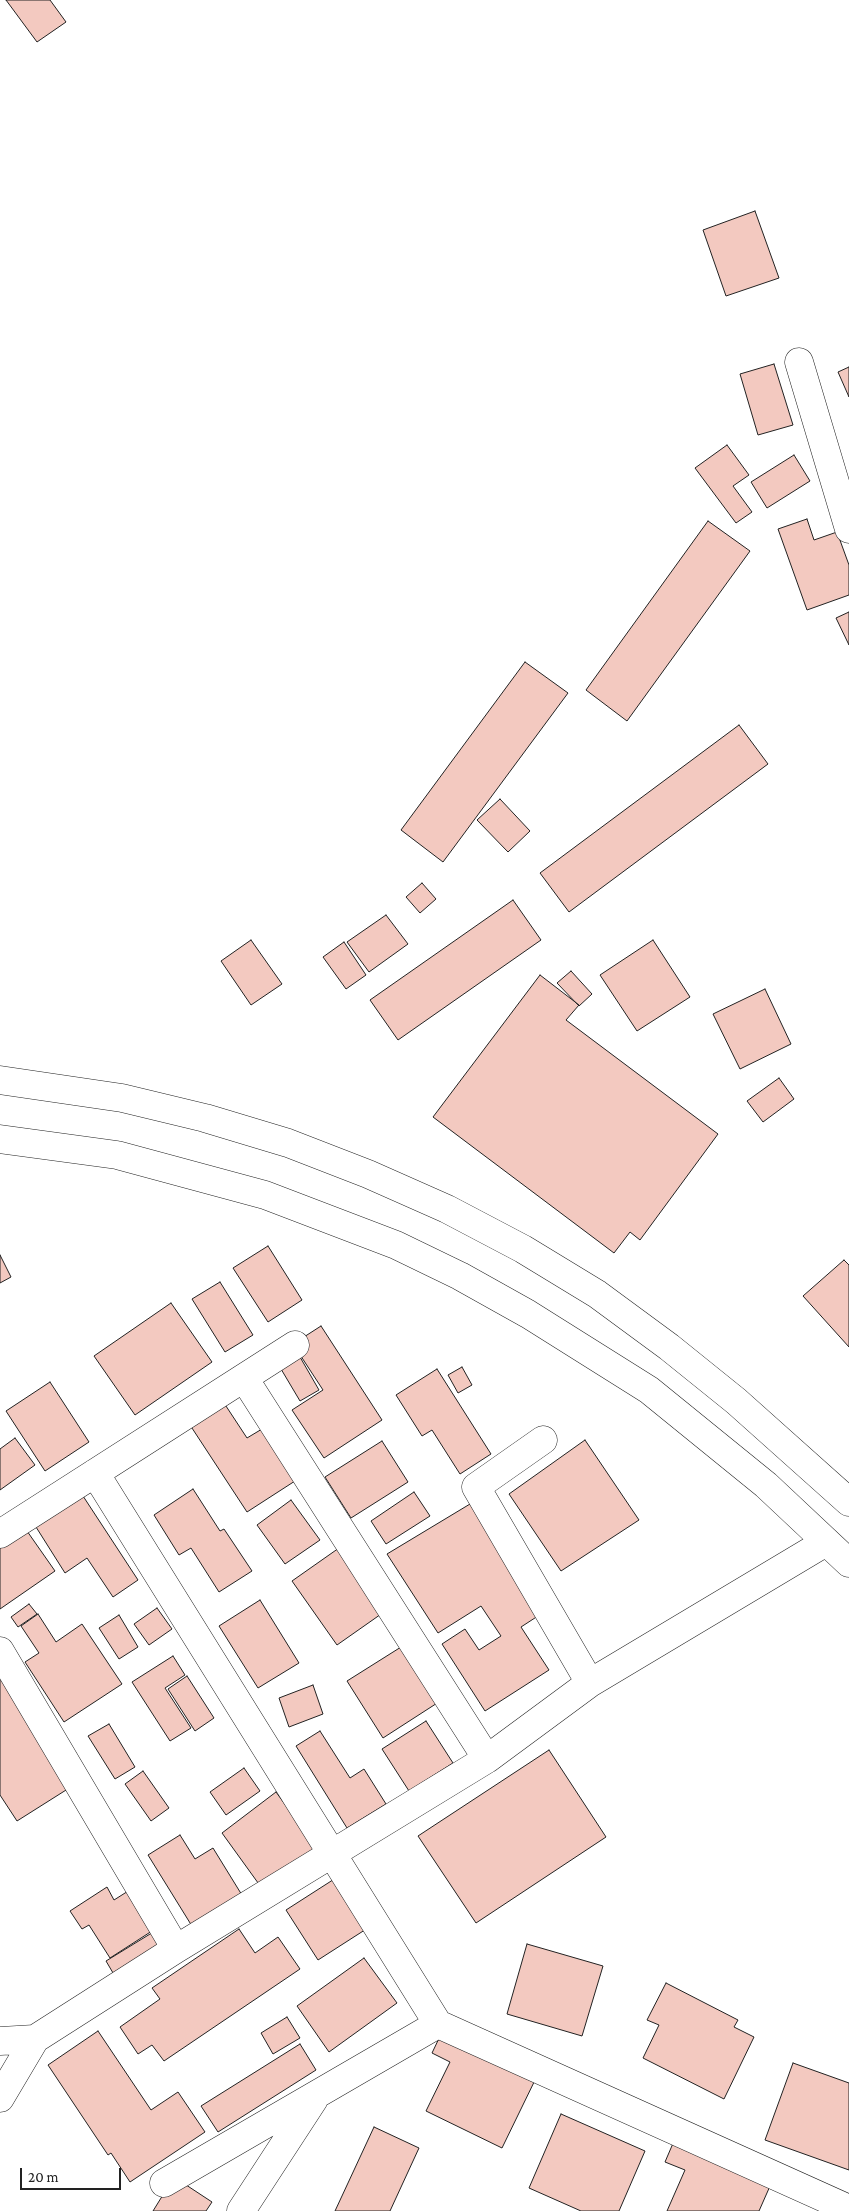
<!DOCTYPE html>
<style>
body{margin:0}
#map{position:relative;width:849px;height:2211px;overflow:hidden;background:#fff;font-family:"Crimson Pro",serif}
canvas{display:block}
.scale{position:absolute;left:20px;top:2168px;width:101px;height:22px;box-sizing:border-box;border:2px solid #222;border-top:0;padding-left:6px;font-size:15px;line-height:18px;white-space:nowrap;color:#222;-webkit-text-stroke:4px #fff;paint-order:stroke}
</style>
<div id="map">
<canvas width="849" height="2211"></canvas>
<div class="scale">20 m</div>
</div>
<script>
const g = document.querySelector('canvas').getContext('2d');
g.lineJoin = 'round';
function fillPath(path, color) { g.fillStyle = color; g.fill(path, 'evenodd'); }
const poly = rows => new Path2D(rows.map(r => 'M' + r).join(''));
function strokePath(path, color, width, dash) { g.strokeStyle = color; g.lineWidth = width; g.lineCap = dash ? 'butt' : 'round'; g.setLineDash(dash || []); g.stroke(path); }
const building = poly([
 [6,0,50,0,66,22,37,42,6,0],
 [755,211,779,278,726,296,703,230,755,211],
 [774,364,793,425,758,435,740,374,774,364],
 [849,367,849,397,838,372,849,367],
 [727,445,749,475,733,486,752,512,736,523,695,468,727,445],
 [794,455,810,481,767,508,751,482,794,455],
 [807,519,814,540,837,532,849,565,849,595,807,610,778,529,807,519],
 [708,521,750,551,627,721,586,690,708,521],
 [849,612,849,645,836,618,849,612],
 [525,662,568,693,443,862,401,830,525,662],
 [739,725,768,764,569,912,540,873,739,725],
 [500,799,530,831,508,852,477,820,500,799],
 [422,883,436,899,420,913,406,897,422,883],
 [513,900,541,940,398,1040,370,1000,513,900],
 [386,915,408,944,369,972,347,942,386,915],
 [251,940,282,984,251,1005,221,961,251,940],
 [653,940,690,997,637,1031,600,975,653,940],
 [344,942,366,975,346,989,323,957,344,942],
 [571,971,592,994,579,1006,557,983,571,971],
 [540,975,579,1005,566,1020,718,1134,640,1240,630,1232,614,1253,433,1117,540,975],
 [765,989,791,1044,740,1069,713,1014,765,989],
 [779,1078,794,1099,763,1122,747,1101,779,1078],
 [268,1246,302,1300,268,1322,233,1268,268,1246],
 [0,1255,11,1277,0,1283,0,1255],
 [844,1260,849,1265,849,1347,803,1296,844,1260],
 [220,1282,253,1335,225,1352,192,1299,220,1282],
 [171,1303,212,1362,135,1415,94,1356,171,1303],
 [321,1326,382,1420,324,1458,292,1410,323,1390,293,1344,321,1326],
 [300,1357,319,1390,300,1401,281,1369,300,1357],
 [462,1367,472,1385,458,1393,448,1375,462,1367],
 [437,1369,491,1454,460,1474,432,1430,422,1436,396,1395,437,1369],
 [50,1382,89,1442,45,1471,6,1411,50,1382],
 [224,1403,247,1438,262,1429,295,1481,247,1512,190,1425,224,1403],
 [15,1438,35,1465,0,1490,0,1449,15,1438],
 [585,1440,639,1520,561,1571,509,1494,585,1440],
 [382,1441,408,1482,351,1518,325,1477,382,1441],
 [193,1489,220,1531,224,1529,252,1571,219,1592,191,1548,179,1555,154,1515,193,1489],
 [414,1492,430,1516,386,1544,371,1521,414,1492],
 [83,1496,138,1580,113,1597,87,1558,65,1573,36,1527,83,1496],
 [291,1500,320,1540,285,1564,257,1525,291,1500],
 [470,1504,541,1614,521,1627,549,1670,485,1711,442,1644,465,1629,479,1650,501,1636,481,1606,438,1633,387,1554,470,1504],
 [20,1521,55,1571,0,1609,0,1535,20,1521],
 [339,1548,384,1612,337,1645,292,1581,339,1548],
 [260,1600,299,1663,258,1688,219,1626,260,1600],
 [29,1604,37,1614,18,1627,11,1617,29,1604],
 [157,1608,172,1629,149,1645,134,1624,157,1608],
 [38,1614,56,1642,82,1624,122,1684,64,1722,25,1662,39,1653,21,1626,38,1614],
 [119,1615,138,1647,119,1659,99,1628,119,1615],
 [409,1642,445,1698,383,1738,347,1681,409,1642],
 [173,1656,185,1675,165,1688,191,1728,170,1741,132,1682,173,1656],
 [0,1672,74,1785,17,1821,0,1795,0,1672],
 [187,1676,214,1718,195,1731,168,1689,187,1676],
 [313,1685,323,1714,289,1727,279,1698,313,1685],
 [426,1721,453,1763,409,1791,382,1749,426,1721],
 [109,1724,135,1767,115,1779,88,1736,109,1724],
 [320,1731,350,1778,364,1769,386,1804,347,1828,296,1746,320,1731],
 [549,1750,606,1837,476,1923,418,1836,549,1750],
 [244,1768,260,1791,226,1815,210,1792,244,1768],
 [143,1771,169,1808,151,1821,125,1784,143,1771],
 [276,1792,316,1847,261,1887,222,1833,276,1792],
 [180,1835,195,1859,213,1848,245,1900,195,1931,148,1855,180,1835],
 [339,1876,371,1926,318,1960,286,1910,339,1876],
 [144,1881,169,1920,110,1958,89,1925,82,1929,70,1911,107,1887,114,1900,144,1881],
 [239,1929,255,1953,278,1937,300,1969,164,2061,152,2045,138,2054,120,2027,160,1999,152,1988,239,1929],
 [155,1931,165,1948,116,1978,106,1961,155,1931],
 [527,1944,603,1966,582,2036,507,2014,527,1944],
 [364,1958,397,2003,329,2052,297,2006,364,1958],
 [666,1983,738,2020,734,2027,754,2037,724,2099,643,2058,659,2025,647,2020,666,1983],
 [287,2017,300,2038,273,2054,261,2033,287,2017],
 [443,2030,537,2076,502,2148,426,2111,450,2062,432,2053,443,2030],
 [98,2031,151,2110,178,2092,205,2132,130,2182,111,2153,108,2155,48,2065,98,2031],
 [300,2044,316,2070,218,2132,201,2106,300,2044],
 [793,2063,849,2083,849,2170,765,2140,793,2063],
 [561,2114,645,2151,619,2211,581,2211,529,2188,561,2114],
 [374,2127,419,2148,390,2211,335,2211,374,2127],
 [677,2134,774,2177,759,2211,667,2211,685,2170,665,2162,677,2134],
 [174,2177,212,2202,206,2211,153,2211,174,2177]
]);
fillPath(building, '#f3c9c0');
strokePath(building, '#222', 1);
const minor = poly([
 [799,362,849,529],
 [244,1378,487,1759],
 [543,1440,476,1487,590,1683],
 [95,1473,438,2024,849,2209],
 [0,1534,295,1345],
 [0,1651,176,1949],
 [0,2041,35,2039,176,1949,487,1759,590,1683,826,1542],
 [0,2098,35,2039],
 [164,2183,438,2024],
 [241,2211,314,2099]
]);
const primary = poly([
 [0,1080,122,1098,205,1118,288,1143,368,1174,447,1209,523,1249,597,1294,669,1347,736,1401,849,1502],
 [0,1139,117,1155,265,1195,396,1245,460,1276,528,1314,649,1390,766,1485,849,1563]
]);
strokePath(minor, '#222', 29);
strokePath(primary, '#222', 29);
strokePath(minor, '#fff', 28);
strokePath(primary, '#fff', 28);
</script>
